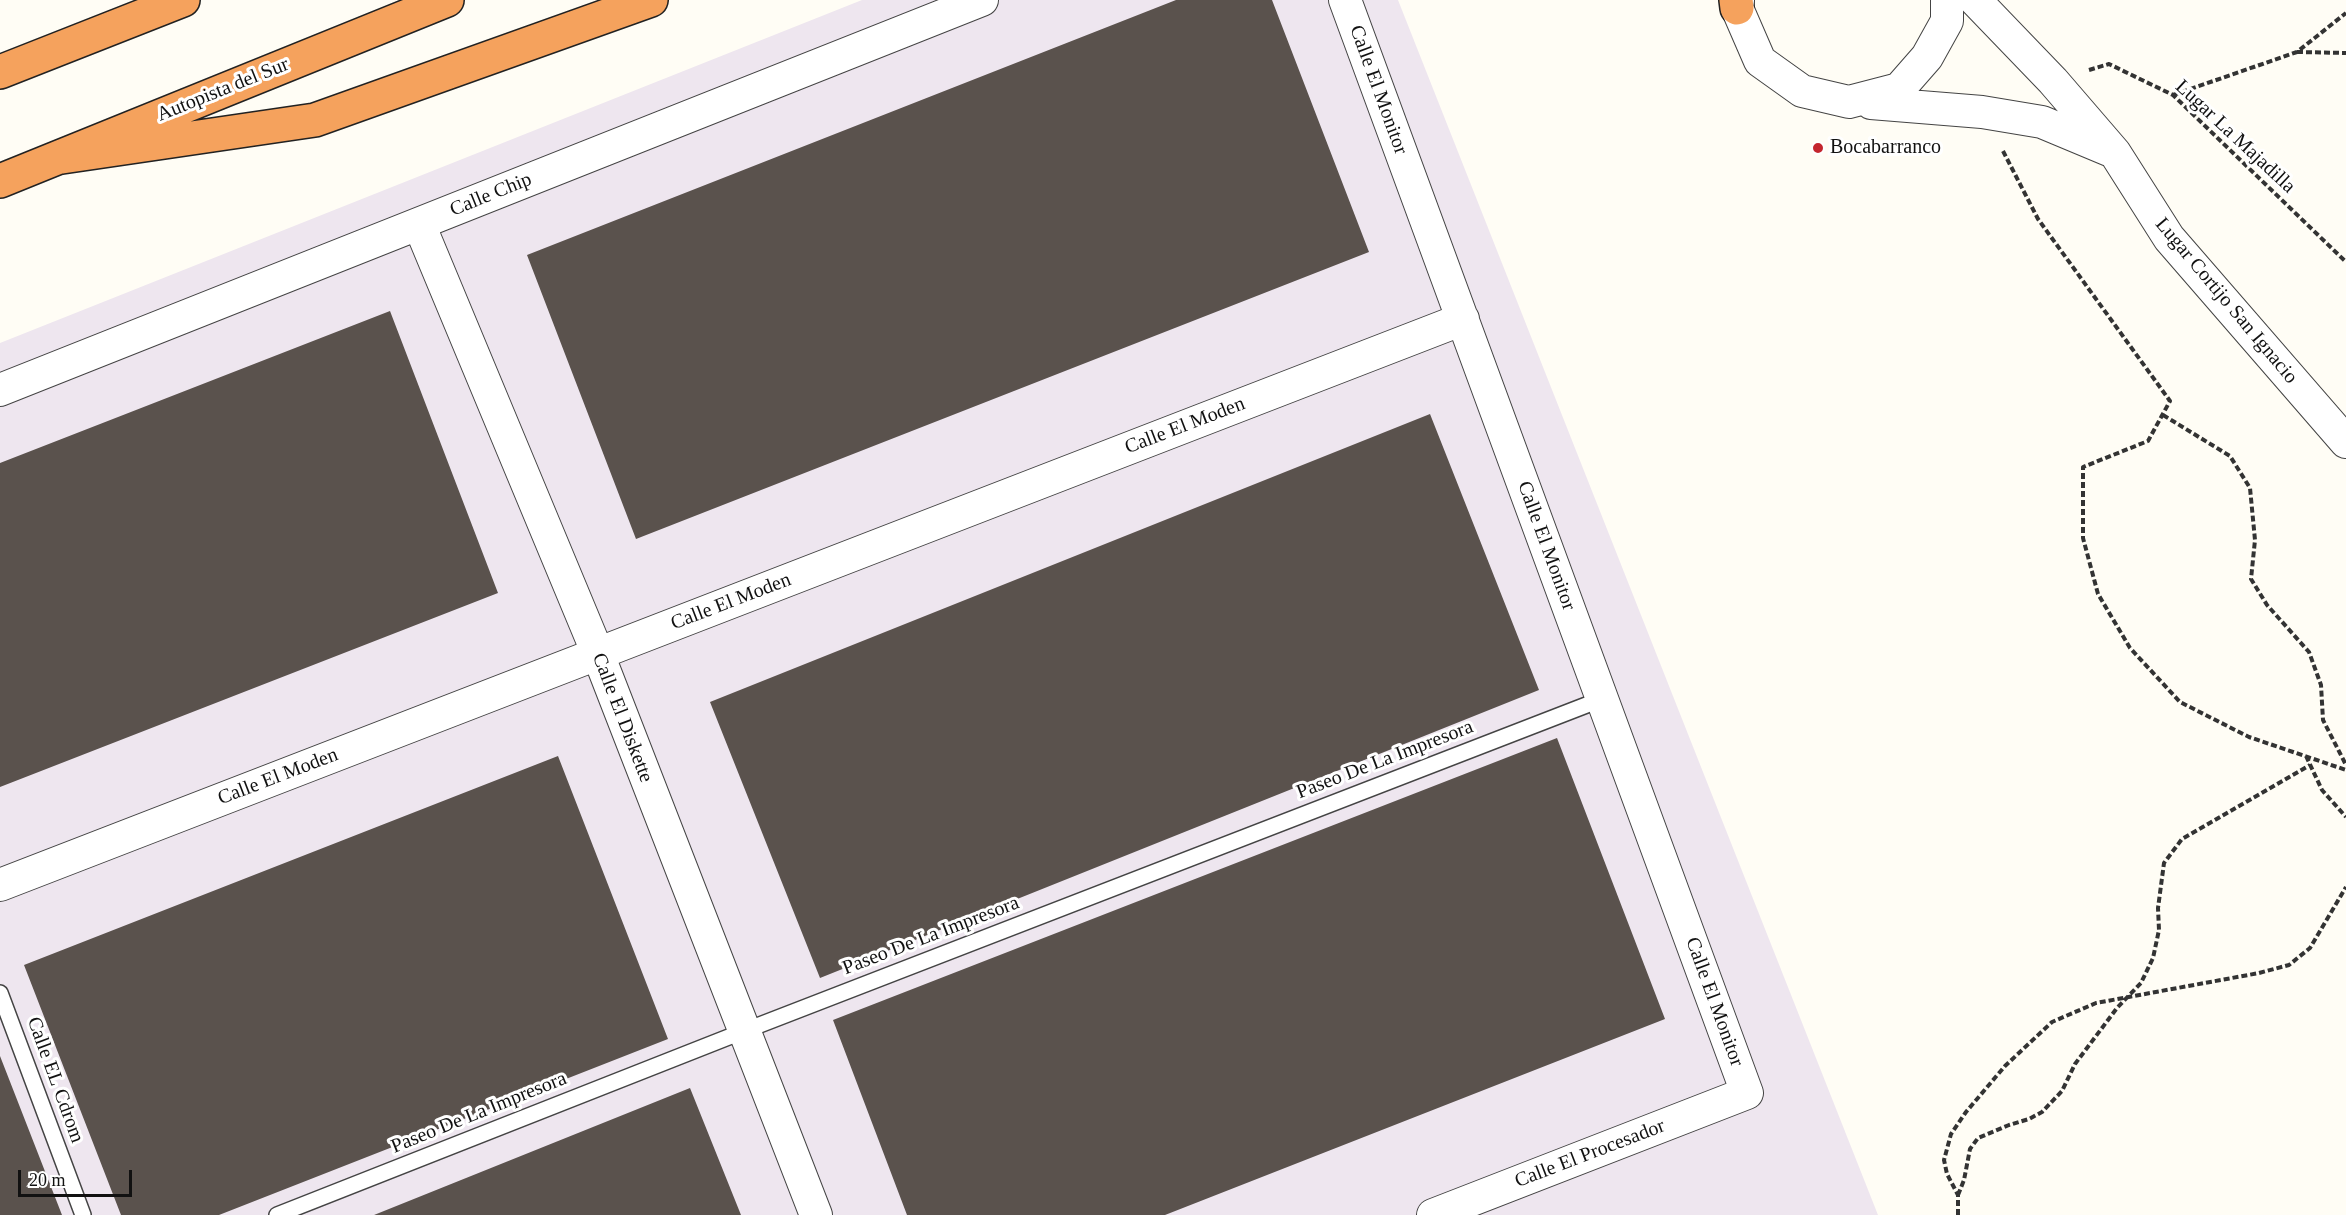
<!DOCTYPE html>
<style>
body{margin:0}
#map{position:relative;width:2346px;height:1215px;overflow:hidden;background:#fffdf5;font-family:Georgia,serif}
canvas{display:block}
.scale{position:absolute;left:18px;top:1170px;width:114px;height:27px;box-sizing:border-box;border:3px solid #111;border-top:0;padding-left:8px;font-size:18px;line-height:21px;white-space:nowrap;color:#111;-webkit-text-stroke:4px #fff;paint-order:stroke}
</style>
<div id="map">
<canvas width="2346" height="1215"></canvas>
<div class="scale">20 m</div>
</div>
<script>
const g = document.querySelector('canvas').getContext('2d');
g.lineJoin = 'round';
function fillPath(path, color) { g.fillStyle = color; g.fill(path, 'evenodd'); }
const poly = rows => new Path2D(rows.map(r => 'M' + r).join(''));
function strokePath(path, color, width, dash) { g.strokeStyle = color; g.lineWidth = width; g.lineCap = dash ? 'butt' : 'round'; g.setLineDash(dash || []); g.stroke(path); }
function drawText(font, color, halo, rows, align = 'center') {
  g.font = font + ' Georgia,serif'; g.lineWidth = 6; g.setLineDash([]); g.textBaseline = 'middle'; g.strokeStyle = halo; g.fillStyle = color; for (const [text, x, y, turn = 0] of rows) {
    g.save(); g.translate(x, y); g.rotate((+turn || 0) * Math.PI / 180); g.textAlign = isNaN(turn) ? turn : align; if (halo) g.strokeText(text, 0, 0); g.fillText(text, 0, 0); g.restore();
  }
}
fillPath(poly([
 [862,0,1398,0,1878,1215,0,1215,0,343]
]), '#eee6ef');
fillPath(poly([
 [1176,0,1272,0,1369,252,636,539,527,255],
 [390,311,498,593,0,787,0,463],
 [1430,414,1539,690,820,978,710,702],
 [1557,738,1665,1019,1165,1215,907,1215,833,1020],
 [558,756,668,1039,219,1215,121,1215,24,965],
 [0,1056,62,1215,0,1215],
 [690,1088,741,1215,374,1215]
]), '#5a524d');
const lane = poly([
 [0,993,83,1215],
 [277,1215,744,1031,1602,699]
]);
const street = poly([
 [1345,0,1747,1093,1433,1215],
 [1738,0,1737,8,1760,61,1802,91,1849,102,1899,89,1927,57,1947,21,1947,0],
 [1975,0,2053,81,2115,153,2169,238,2346,442],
 [1871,103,1982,112,2042,122,2109,150],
 [419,224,598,654,816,1215],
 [0,390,982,0],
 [0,885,1463,319]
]);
const highway = poly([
 [1736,0,1737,8],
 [0,72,183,0],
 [62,157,315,120,651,0],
 [0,181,447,0]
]);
strokePath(lane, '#444', 18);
strokePath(street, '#444', 34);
strokePath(highway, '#222', 36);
strokePath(poly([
 [2297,52,2346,53],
 [2089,70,2109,64,2173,95,2346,262],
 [2173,95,2297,52,2346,13],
 [2003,151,2038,219,2170,401,2148,441,2083,467,2083,538,2098,594,2130,648,2180,702,2249,737,2346,770],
 [2163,415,2230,456,2250,488,2255,540,2251,579,2267,605,2309,652,2321,685,2323,720,2346,765],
 [2306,756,2322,790,2346,817],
 [1958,1195,1964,1180,1970,1149,1978,1138,2009,1125,2029,1119,2042,1112,2062,1091,2075,1064,2117,1008,2141,983,2153,958,2159,930,2158,908,2164,863,2182,839,2310,765],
 [1958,1215,1958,1195,1947,1174,1944,1160,1951,1134,1966,1112,2005,1066,2052,1022,2096,1003,2259,973,2289,965,2310,948,2346,887]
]), '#333', 4, [6, 3]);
strokePath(lane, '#fff', 15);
strokePath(street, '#fff', 32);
strokePath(highway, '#f5a25d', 33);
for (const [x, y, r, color] of [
 [1818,148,6,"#c4262e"]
]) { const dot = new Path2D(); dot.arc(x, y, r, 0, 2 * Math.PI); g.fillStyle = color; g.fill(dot); strokePath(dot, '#fff', 2); }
drawText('20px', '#111', '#fff', [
 ["Autopista del Sur",223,90,-22],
 ["Calle El Monitor",1378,90,70],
 ["Lugar La Majadilla",2235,137,43],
 ["Calle Chip",491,195,-22],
 ["Lugar Cortijo San Ignacio",2226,301,50],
 ["Calle El Moden",1185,426,-21],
 ["Calle El Monitor",1546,546,70],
 ["Calle El Moden",731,602,-21],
 ["Calle El Diskette",622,718,69],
 ["Paseo De La Impresora",1385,760,-21],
 ["Calle El Moden",278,777,-21],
 ["Paseo De La Impresora",931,936,-21],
 ["Calle El Monitor",1714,1002,70],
 ["Calle EL Cdrom",55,1080,70],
 ["Paseo De La Impresora",479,1113,-22],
 ["Calle El Procesador",1590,1154,-21]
]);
drawText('20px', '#111', '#fff', [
 ["Bocabarranco",1830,148]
], 'left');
</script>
